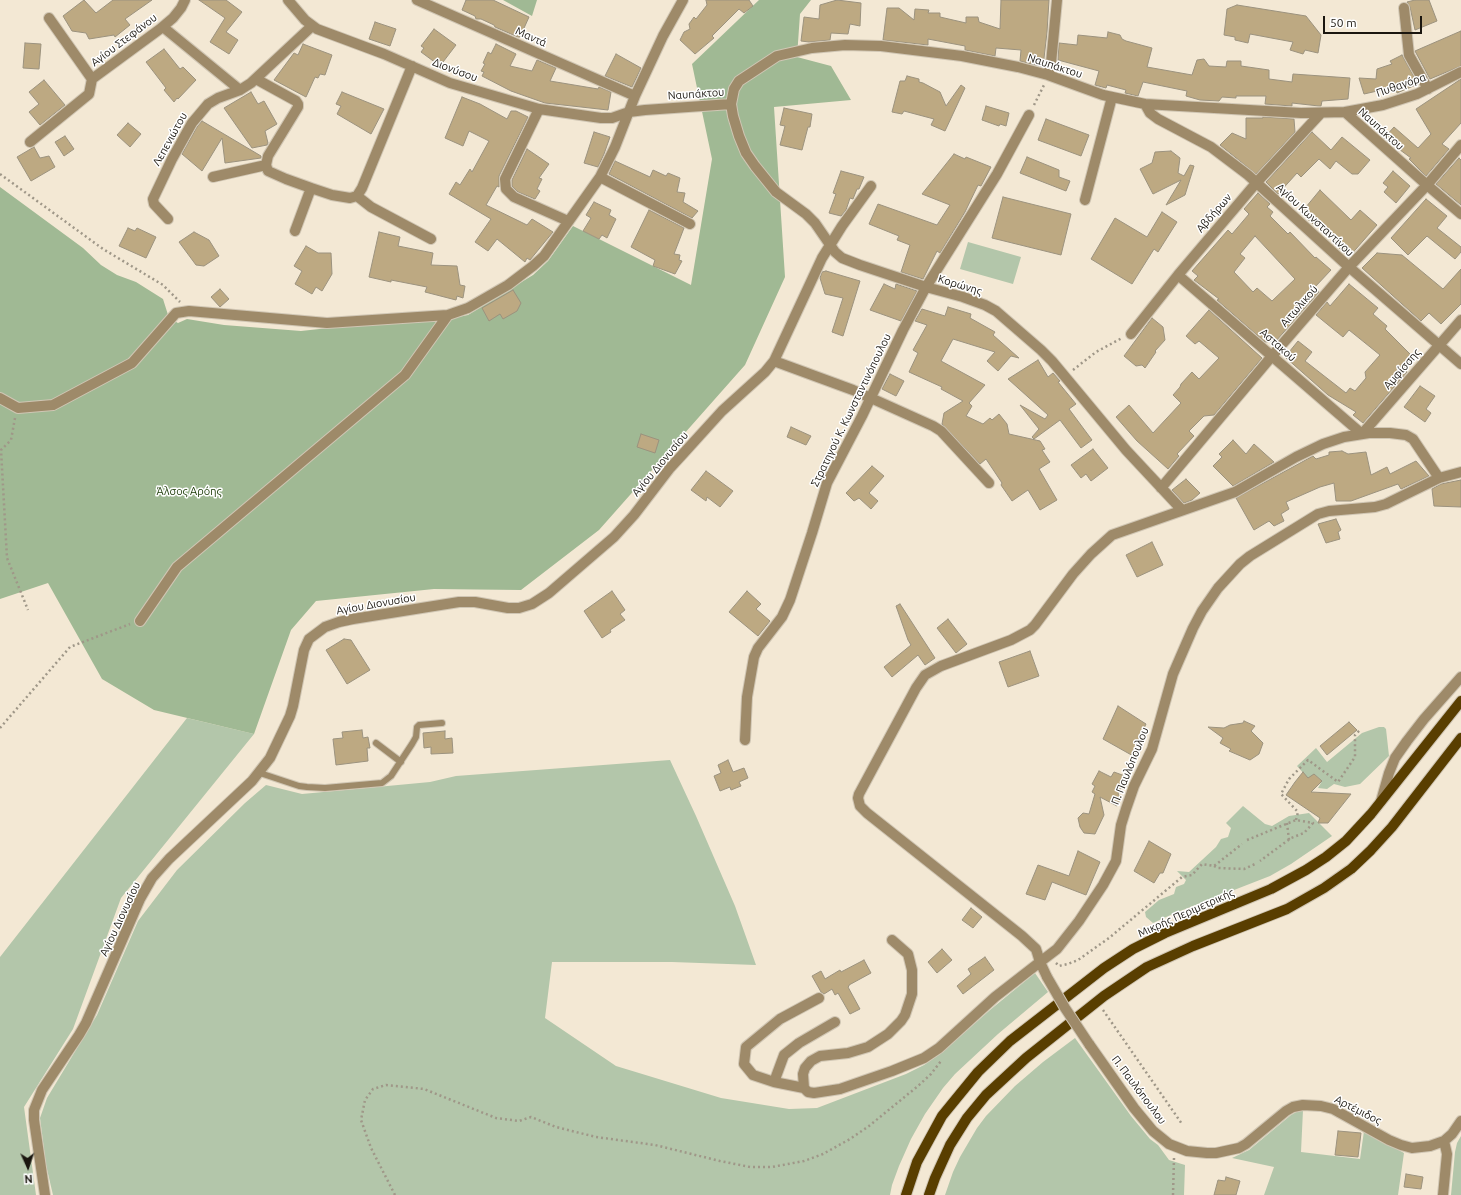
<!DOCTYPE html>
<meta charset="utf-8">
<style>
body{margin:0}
#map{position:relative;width:1461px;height:1195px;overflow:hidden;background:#f3e8d4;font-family:Ubuntu,sans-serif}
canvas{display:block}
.north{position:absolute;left:8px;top:1147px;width:40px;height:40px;-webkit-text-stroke:3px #fff;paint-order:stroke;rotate:177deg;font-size:11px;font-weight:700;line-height:16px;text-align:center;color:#1a160f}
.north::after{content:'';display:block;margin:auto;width:14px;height:18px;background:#1a160f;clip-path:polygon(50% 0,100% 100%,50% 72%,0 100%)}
.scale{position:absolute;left:1323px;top:16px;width:99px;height:18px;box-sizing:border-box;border:2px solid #1a160f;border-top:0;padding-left:5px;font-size:12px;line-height:14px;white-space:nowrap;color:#1a160f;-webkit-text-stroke:3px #fff;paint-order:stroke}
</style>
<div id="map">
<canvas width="1461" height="1195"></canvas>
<div class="north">N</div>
<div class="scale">50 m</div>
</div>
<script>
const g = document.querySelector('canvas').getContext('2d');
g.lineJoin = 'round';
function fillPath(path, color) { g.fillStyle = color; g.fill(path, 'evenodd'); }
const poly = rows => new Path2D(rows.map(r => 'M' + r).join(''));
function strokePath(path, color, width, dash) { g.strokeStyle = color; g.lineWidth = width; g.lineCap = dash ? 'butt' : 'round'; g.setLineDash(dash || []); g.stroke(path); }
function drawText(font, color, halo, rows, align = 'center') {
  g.font = font + ' Ubuntu,sans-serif'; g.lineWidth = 3; g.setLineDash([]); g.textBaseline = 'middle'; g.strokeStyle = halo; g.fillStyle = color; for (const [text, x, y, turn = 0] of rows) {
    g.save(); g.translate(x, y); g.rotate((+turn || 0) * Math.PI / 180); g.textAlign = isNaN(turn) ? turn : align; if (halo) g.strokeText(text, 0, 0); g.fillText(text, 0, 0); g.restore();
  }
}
fillPath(poly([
 [968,242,1021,257,1013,284,960,269],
 [187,718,254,734,121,898,73,1029,24,1107,36,1195,0,1195,0,957],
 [1379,727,1384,727,1386,729,1389,756,1360,784,1345,787,1334,784,1327,789,1318,788,1322,781,1315,775,1306,780,1305,775,1297,766,1316,748,1327,762,1362,733],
 [670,760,696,816,735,906,756,965,672,962,552,962,545,1018,616,1066,721,1098,789,1109,817,1108,906,1074,924,1065,940,1054,990,1010,1035,973,1048,992,998,1034,955,1074,943,1088,925,1114,911,1139,899,1166,892,1185,890,1195,53,1195,46,1165,40,1118,47,1098,97,1015,138,921,177,870,245,803,266,785,302,794,430,782,456,776],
 [1243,806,1265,824,1272,826,1289,816,1309,813,1332,836,1291,864,1270,876,1175,913,1153,923,1146,917,1145,912,1159,900,1174,894,1176,887,1184,884,1186,880,1177,871,1189,872,1216,847,1221,839,1228,837,1231,828,1226,823],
 [1075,1038,1131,1116,1150,1139,1158,1145,1169,1160,1185,1165,1184,1195,945,1195,953,1172,960,1157,977,1128,986,1116,1015,1086,1043,1062],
 [1303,1110,1301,1152,1360,1159,1364,1131,1404,1153,1398,1195,1264,1195,1274,1167,1232,1158,1249,1150,1291,1115,1298,1111],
 [1461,1136,1461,1195,1451,1195,1455,1152,1457,1143]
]), '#b3c6aa');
fillPath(poly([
 [503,0,537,0,532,16],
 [759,0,811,0,800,14,797,57,831,66,851,100,774,107,785,277,745,365,599,530,521,590,434,589,316,601,291,630,254,734,154,710,102,679,48,583,0,599,0,187,83,248,101,265,117,275,136,282,163,299,169,318,178,323,187,319,224,325,301,331,347,326,448,319,468,315,533,275,548,261,573,226,691,285,712,159,692,64]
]), '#a0b994');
const building = poly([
 [84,0,96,13,113,0,152,0,125,19,130,25,115,37,114,35,89,39,86,33,72,31,63,16,84,0],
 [199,0,226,0,242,12,226,32,238,40,229,54,210,42,225,18,199,0],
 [466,0,493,0,529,17,520,37,518,37,495,27,494,25,481,19,476,19,475,16,462,10,466,0],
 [706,0,749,0,753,6,744,13,739,9,712,36,714,38,695,54,680,40,684,32,690,29,689,24,694,17,696,19,707,5,706,0],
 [837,0,861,3,860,26,850,24,848,34,831,33,830,40,809,42,801,41,804,17,819,19,820,5,837,0],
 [1001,0,1049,0,1047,32,1043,67,1020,61,1021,50,996,48,995,56,965,50,965,46,928,39,928,45,883,40,887,8,899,8,914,20,915,9,929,10,928,13,940,13,940,17,966,23,966,17,978,17,979,22,1000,29,1001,0],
 [1415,0,1429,0,1437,21,1415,30,1410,7,1407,2,1415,0],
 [1237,5,1306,16,1321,35,1318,53,1305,50,1303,54,1290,50,1293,42,1250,34,1248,43,1235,40,1235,37,1224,35,1227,9,1237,5],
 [375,22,396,29,390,46,369,39,375,22],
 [434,29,456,45,440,66,421,52,424,48,421,46,434,29],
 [1461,31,1461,66,1430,79,1415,51,1461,31],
 [1108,32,1120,35,1122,39,1126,41,1152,48,1147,67,1192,75,1197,60,1204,59,1209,66,1226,67,1227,61,1241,61,1241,66,1269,70,1269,79,1292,82,1293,74,1350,78,1348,99,1322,101,1321,106,1319,106,1292,103,1292,106,1265,104,1266,96,1236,96,1236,98,1222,97,1219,101,1200,100,1186,96,1187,91,1143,82,1138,96,1125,93,1126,90,1107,85,1106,88,1095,85,1099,71,1058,60,1059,43,1077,45,1078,35,1107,38,1108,32],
 [25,43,41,44,39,69,23,68,25,43],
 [303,44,332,55,325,75,320,74,318,78,315,77,306,97,274,80,294,53,298,55,303,44],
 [496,44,516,54,510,66,532,71,537,60,556,68,550,81,598,89,599,87,611,92,608,110,545,103,511,91,482,76,484,72,481,71,485,64,483,63,488,52,491,54,496,44],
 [164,49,180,69,183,67,196,80,178,99,177,98,174,102,164,90,166,88,146,62,164,49],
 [616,54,641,68,632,87,605,76,616,54],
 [1402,55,1418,84,1397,93,1395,87,1364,94,1359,78,1376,79,1377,69,1392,64,1390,61,1402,55],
 [907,76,919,79,919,82,923,83,940,92,946,106,961,85,965,88,945,131,931,125,934,119,904,111,902,114,892,112,900,81,905,81,907,76],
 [1461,79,1461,123,1442,144,1449,149,1426,176,1409,159,1411,158,1384,138,1394,127,1418,148,1431,134,1416,109,1461,79],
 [44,80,65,105,40,125,29,112,39,104,29,92,44,80],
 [251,92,258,104,264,101,277,124,265,131,268,143,267,145,252,148,224,108,251,92],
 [342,92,384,109,371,134,337,114,341,106,336,104,342,92],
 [462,97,480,104,507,119,511,111,516,111,528,117,499,176,499,187,497,186,486,205,527,225,532,219,553,232,530,260,527,258,525,262,497,239,488,251,475,242,491,219,449,194,456,182,460,185,470,169,472,172,489,141,469,131,463,146,445,138,462,97],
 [986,106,1009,113,1006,126,1000,124,999,126,982,120,986,106],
 [784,108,812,114,810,127,808,127,802,150,780,145,785,126,780,125,784,108],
 [1263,117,1294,119,1295,132,1256,174,1220,145,1232,133,1246,139,1246,118,1263,118,1263,117],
 [1046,119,1089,135,1081,156,1038,140,1046,119],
 [202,121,261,156,261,158,225,163,222,138,202,171,182,154,197,127,202,121],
 [128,123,141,134,130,147,117,135,128,123],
 [594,132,610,137,604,154,598,167,584,163,594,132],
 [1312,132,1331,150,1342,137,1370,160,1358,174,1352,174,1336,161,1330,169,1319,159,1301,177,1297,173,1278,194,1266,182,1312,132],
 [65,136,74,149,64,156,55,142,65,136],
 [34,147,40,158,49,156,55,167,31,181,17,157,34,147],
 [527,149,549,164,539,178,542,179,537,189,540,191,535,199,518,192,512,186,512,180,527,149],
 [1171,151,1180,158,1178,173,1184,176,1190,165,1194,166,1185,195,1166,205,1181,180,1153,194,1140,169,1152,163,1155,152,1171,151],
 [954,154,965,159,966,157,991,167,981,186,978,185,965,212,940,253,937,251,923,279,901,272,910,245,897,240,899,236,869,224,878,204,937,225,950,205,922,194,954,154],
 [1027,157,1059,170,1059,177,1070,181,1066,191,1020,173,1027,157],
 [1459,158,1461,160,1461,205,1436,184,1459,158],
 [615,161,650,177,653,170,666,176,668,173,680,178,677,192,685,193,683,202,698,211,692,218,609,174,615,161],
 [841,171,864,177,859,189,857,189,853,199,850,198,846,210,841,216,829,213,836,194,833,193,841,171],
 [1393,171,1410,186,1396,203,1384,192,1388,187,1383,183,1393,171],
 [1320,190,1351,220,1360,210,1377,225,1349,257,1336,245,1338,243,1315,222,1313,224,1301,213,1320,190],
 [1258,193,1270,204,1267,207,1273,212,1270,216,1288,234,1290,232,1315,258,1316,257,1331,270,1315,287,1319,292,1276,341,1265,342,1217,300,1219,299,1194,280,1198,276,1192,271,1228,230,1232,234,1249,214,1244,209,1258,193],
 [1255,236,1295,279,1272,301,1257,288,1253,292,1234,272,1245,258,1240,254,1255,236],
 [1003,197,1071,214,1061,255,992,238,1003,197],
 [1426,199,1447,216,1437,228,1461,247,1461,252,1455,259,1427,236,1408,255,1391,238,1426,199],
 [594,202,611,210,609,215,616,219,607,238,602,235,599,239,583,231,591,218,586,215,594,202],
 [649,210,684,228,674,254,680,255,679,260,682,261,675,274,653,266,655,260,631,247,649,210],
 [1162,212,1177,222,1158,252,1154,249,1132,284,1091,259,1115,218,1147,237,1162,212],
 [128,228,135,231,137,228,156,237,146,258,119,246,128,228],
 [194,232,209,240,219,256,204,266,196,265,179,242,194,232],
 [379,232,400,237,398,246,433,253,431,265,457,266,460,285,465,286,463,298,457,296,456,300,425,292,427,287,391,280,391,282,369,277,379,232],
 [306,246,318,253,331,253,332,274,322,291,316,287,312,294,295,284,302,271,294,266,306,246],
 [1377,253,1402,255,1443,289,1461,269,1461,304,1441,324,1429,313,1421,321,1362,268,1377,253],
 [826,271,860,281,843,336,832,332,843,298,825,294,820,278,822,272,826,271],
 [884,284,895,289,896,284,917,291,901,321,870,310,884,284],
 [1349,284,1378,308,1373,314,1387,326,1385,329,1414,358,1404,368,1407,372,1363,423,1353,415,1356,412,1328,395,1285,357,1298,341,1312,352,1305,361,1346,393,1350,388,1355,391,1366,378,1365,372,1380,355,1349,330,1343,337,1316,315,1327,302,1330,306,1349,284],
 [220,289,229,299,220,307,211,297,220,289],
 [513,290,521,303,517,311,503,319,500,314,489,321,482,308,513,290],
 [948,307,971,314,970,318,995,332,993,335,1019,358,1011,356,998,371,987,361,995,352,953,339,941,361,985,385,969,403,972,406,966,416,983,424,990,418,992,420,999,414,1007,424,1009,434,1040,441,1045,449,1042,450,1050,462,1039,469,1057,500,1040,510,1028,490,1012,501,1001,485,1002,483,986,459,980,464,942,424,944,413,963,401,941,389,942,387,909,372,918,353,913,350,927,325,915,321,922,309,945,316,948,307],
 [1209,310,1262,358,1214,415,1204,416,1189,431,1194,436,1177,454,1179,456,1168,469,1137,441,1116,417,1129,405,1153,433,1181,403,1173,395,1180,387,1181,384,1192,372,1199,379,1219,358,1199,341,1195,344,1186,336,1209,310],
 [1152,318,1163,327,1165,340,1155,351,1156,352,1145,368,1142,365,1136,366,1124,356,1152,318],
 [1038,360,1048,377,1053,373,1060,381,1058,382,1076,404,1069,409,1092,440,1081,448,1060,420,1034,439,1032,437,1039,429,1020,405,1045,419,1048,415,1008,379,1038,360],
 [890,374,904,381,896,396,882,389,890,374],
 [1420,386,1435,396,1426,409,1431,413,1425,422,1404,407,1420,386],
 [791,427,811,436,806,445,787,437,791,427],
 [641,434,659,440,655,453,637,447,641,434],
 [1233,440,1246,454,1254,444,1274,462,1233,486,1213,466,1222,457,1219,454,1233,440],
 [1093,449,1108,468,1091,481,1086,474,1081,478,1071,465,1093,449],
 [1342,451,1348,454,1366,452,1371,475,1387,467,1390,474,1416,461,1429,476,1401,489,1398,484,1351,501,1336,501,1334,483,1320,487,1286,502,1289,509,1281,514,1284,521,1274,526,1269,521,1254,530,1236,498,1313,456,1316,459,1329,455,1329,452,1342,451],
 [872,466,884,476,869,493,878,501,871,509,859,498,854,501,846,493,872,466],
 [706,471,733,491,720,507,707,497,706,501,691,490,706,471],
 [1186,479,1200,493,1192,500,1184,503,1172,490,1186,479],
 [1461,480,1461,507,1434,506,1432,489,1441,484,1461,480],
 [1336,519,1341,530,1338,532,1340,539,1326,543,1318,524,1336,519],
 [1152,542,1163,565,1137,577,1126,555,1152,542],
 [612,591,625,610,620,614,625,620,610,630,611,632,602,638,584,611,612,591],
 [747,591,761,604,756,609,770,621,758,636,729,612,747,591],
 [900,604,935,658,925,665,918,655,892,677,884,667,911,645,908,640,896,606,900,604],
 [948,619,967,644,956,653,937,628,948,619],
 [344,639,351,640,370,670,347,684,326,650,344,639],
 [1030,651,1039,676,1008,687,999,662,1030,651],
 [1118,706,1146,724,1136,745,1140,746,1135,757,1103,739,1118,706],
 [1244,721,1255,726,1251,731,1263,743,1259,754,1250,760,1229,751,1231,749,1220,743,1223,738,1208,727,1224,728,1230,725,1243,723,1244,721],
 [1349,722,1357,730,1327,755,1320,746,1349,722],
 [362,730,363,738,368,737,370,748,367,748,368,761,336,765,333,739,343,738,342,732,362,730],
 [445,731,445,739,452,738,453,753,431,754,431,747,424,748,423,733,445,731],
 [728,760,733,772,744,768,748,778,739,782,741,786,731,790,730,787,720,791,714,776,721,773,718,765,728,760],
 [1099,771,1111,777,1114,772,1125,776,1125,781,1118,794,1121,798,1117,806,1100,797,1104,815,1095,834,1084,833,1080,827,1078,818,1083,813,1089,814,1095,794,1092,792,1095,786,1092,784,1099,771],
 [1303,772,1308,778,1314,774,1322,781,1311,792,1351,794,1328,823,1318,823,1320,818,1286,795,1295,782,1303,772],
 [1149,841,1171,854,1163,873,1160,873,1154,883,1134,871,1149,841],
 [1078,851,1100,862,1086,895,1052,882,1045,900,1026,894,1038,865,1069,876,1078,851],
 [971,908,982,917,973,928,962,920,971,908],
 [942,949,952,960,937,973,928,962,942,949],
 [985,957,994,970,963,994,957,986,971,974,968,969,985,957],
 [864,960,871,973,849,985,849,986,848,987,860,1009,850,1014,838,993,835,995,832,989,824,994,821,992,812,976,821,971,825,979,840,970,841,972,864,960],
 [1338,1131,1361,1133,1358,1157,1335,1155,1338,1131],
 [1406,1174,1423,1177,1421,1189,1404,1187,1406,1174],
 [1226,1177,1240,1181,1236,1195,1214,1195,1218,1180,1225,1181,1226,1177]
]);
fillPath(building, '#bda982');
strokePath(building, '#9b927e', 1);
const lane = poly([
 [376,743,401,762],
 [260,773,299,786,307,787,325,788,382,783,391,776,412,744,416,737,417,727,419,725,442,723]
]);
const street = poly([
 [288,0,305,20,317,29,384,54,450,83,539,109,601,118,612,118,629,112,645,110,731,104,734,89,739,81,777,56,812,48,845,45,881,46,962,56,1018,67,1048,75,1103,95,1145,104,1301,113,1345,112,1427,185,1461,214],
 [417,0,635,96],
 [1404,8,1409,55,1428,89],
 [49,18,92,79,160,29,173,18,181,8,185,0],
 [163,27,240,90,218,98,208,104,192,123,172,159,153,199,154,204,168,219],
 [1048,75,1051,63,1057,0],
 [256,79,296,101,298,104,298,107,268,156,266,165,268,171,286,179,311,188,332,195,350,198,357,196,362,188,412,66],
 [240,90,251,83,312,26],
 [731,104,733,116,739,136,746,153,755,166,776,192,806,214,815,223,835,252,842,258,860,265,926,287,963,297,985,305,996,311,1041,350,1052,361,1126,450,1182,510],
 [1145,104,1150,113,1158,119,1211,147,1248,175,1349,267,1461,364],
 [539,109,505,179,506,189,514,197,568,221],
 [1345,112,1383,105,1417,94,1461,72],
 [30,142,89,94,92,79],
 [213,177,266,165],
 [600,177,690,224],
 [357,196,371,207,431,239],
 [1085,200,1112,97],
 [295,231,311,188],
 [1178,275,1362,434,1461,320],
 [1131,334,1178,275,1257,182,1321,113],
 [774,361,853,390,933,426,941,431,989,483],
 [0,398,18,408,53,405,132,363,176,313,189,311,327,323,448,315],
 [1161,488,1272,356,1349,267,1427,185,1461,145],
 [140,621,177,567,405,375,448,315,468,308,508,285,533,266,544,256,600,177,615,147,635,96,663,36,683,0],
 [745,740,747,697,754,657,758,648,782,617,790,600,812,533,827,483,862,416,903,330,926,287,997,174,1029,115],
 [1381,801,1389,773,1395,758,1407,741,1424,719,1461,677],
 [892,940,908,954,912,970,912,994,905,1015,901,1021,888,1034,868,1047,848,1053,820,1056,811,1061,805,1068,803,1074,804,1088,808,1092,814,1093,840,1089,892,1071,924,1058,939,1048,995,997,1040,962,1036,949,1022,936,867,813,860,806,858,798,859,794,916,688,925,675,941,666,1011,640,1030,630,1035,625,1073,574,1091,554,1112,535,1235,492,1296,457,1323,444,1344,437,1369,433,1390,433,1406,435,1413,439,1439,478],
 [1047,977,1040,962,1057,949,1079,921,1103,885,1116,861,1121,825,1126,809,1134,786,1152,749,1173,674,1193,628,1202,611,1218,588,1240,564,1250,556,1318,514,1329,511,1375,507,1386,504,1439,478,1461,472],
 [1089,1044,1134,1108,1153,1131,1169,1144,1187,1151,1207,1153,1216,1153,1239,1148,1246,1144,1286,1111,1293,1107,1303,1105,1321,1106,1333,1109,1389,1140,1401,1145,1412,1148,1430,1146,1444,1141,1452,1134,1461,1121],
 [774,1082,753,1075,744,1064,746,1047,780,1019,819,998],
 [804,1088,774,1082,784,1055,799,1043,835,1022],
 [45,1195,34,1120,34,1110,42,1090,79,1035,86,1023,140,899,152,878,169,859,252,781,270,758,290,716,293,706,304,650,309,639,325,627,339,622,353,619,459,602,475,602,508,608,519,608,532,604,549,593,614,537,634,515,670,468,682,455,722,411,765,372,774,361,822,258,842,226,871,186],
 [1443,1195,1447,1154,1444,1141]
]);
const primary = poly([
 [906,1195,917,1162,942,1116,978,1072,1010,1041,1104,968,1133,949,1165,933,1271,889,1306,870,1326,857,1346,841,1371,814,1461,701],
 [929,1195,935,1178,950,1145,967,1118,986,1095,1026,1058,1104,996,1147,967,1193,946,1287,909,1324,888,1351,869,1371,850,1392,827,1461,738]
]);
strokePath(lane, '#d0c6b4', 8);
strokePath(street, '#d0c6b4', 12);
strokePath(primary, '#d0c6b4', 12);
strokePath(poly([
 [1034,105,1044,85],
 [0,174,103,249,163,285,180,302],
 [1073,370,1096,352,1122,338],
 [15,418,11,440,1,450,7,558,28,610],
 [0,728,70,647,130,624],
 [1296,820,1298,812,1281,794,1289,779,1308,760,1338,782,1355,757,1355,735,1360,730],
 [1287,823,1289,840],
 [1247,840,1296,820,1313,823,1304,833,1291,838,1260,861],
 [1214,866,1218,868,1244,869,1255,864],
 [1056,963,1059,966,1068,964,1078,960,1109,938,1182,877,1192,875,1202,864,1214,866,1242,844],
 [1103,1010,1182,1124],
 [395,1195,371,1148,361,1120,365,1100,373,1089,386,1085,424,1089,496,1118,519,1121,531,1117,556,1127,596,1137,655,1145,720,1161,750,1167,772,1167,804,1161,823,1154,850,1139,869,1126,918,1086,931,1074,941,1061],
 [1173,1195,1174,1158]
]), '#9f9788', 2.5, [2, 3]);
strokePath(lane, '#9e8a69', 6);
strokePath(street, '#9e8a69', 10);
strokePath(primary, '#593e00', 10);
const streetBridge = poly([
 [1047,977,1065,1008,1089,1044]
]);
strokePath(streetBridge, '#d0c6b4', 12, []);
strokePath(streetBridge, '#9e8a69', 10);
drawText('11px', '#1a160f', '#fff', [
 ["Μαντά",531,37,24],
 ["Αγίου Στεφάνου",124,40,-37],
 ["Ναυπάκτου",1055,66,18],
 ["Διονύσου",455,70,21],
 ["Πυθαγόρα",1401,85,-19],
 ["Ναυπάκτου",696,94,-4],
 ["Ναυπάκτου",1381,129,42],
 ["Λεπενιώτου",170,139,-61],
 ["Αβδήρων",1214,213,-49],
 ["Αγίου Κωνσταντίνου",1315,220,43],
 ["Κορώνης",960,285,17],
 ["Αιτωλικού",1299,306,-49],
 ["Αστακού",1278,345,41],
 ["Αμφίσσης",1402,369,-49],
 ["Στρατηγού Κ. Κωνσταντινόπουλου",851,410,-64],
 ["Αγίου Διονυσίου",660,464,-50],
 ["Αγίου Διονυσίου",376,604,-10],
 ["Π. Παυλόπουλου",1130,766,-68],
 ["Μικρής Περιμετρικής",1186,913,-24],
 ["Αγίου Διονυσίου",120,919,-65],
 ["Π. Παυλόπουλου",1139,1090,53],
 ["Αρτέμιδος",1358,1110,27]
]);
drawText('11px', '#173700', '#fff', [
 ["Άλσος Αρόης",189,491]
]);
</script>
